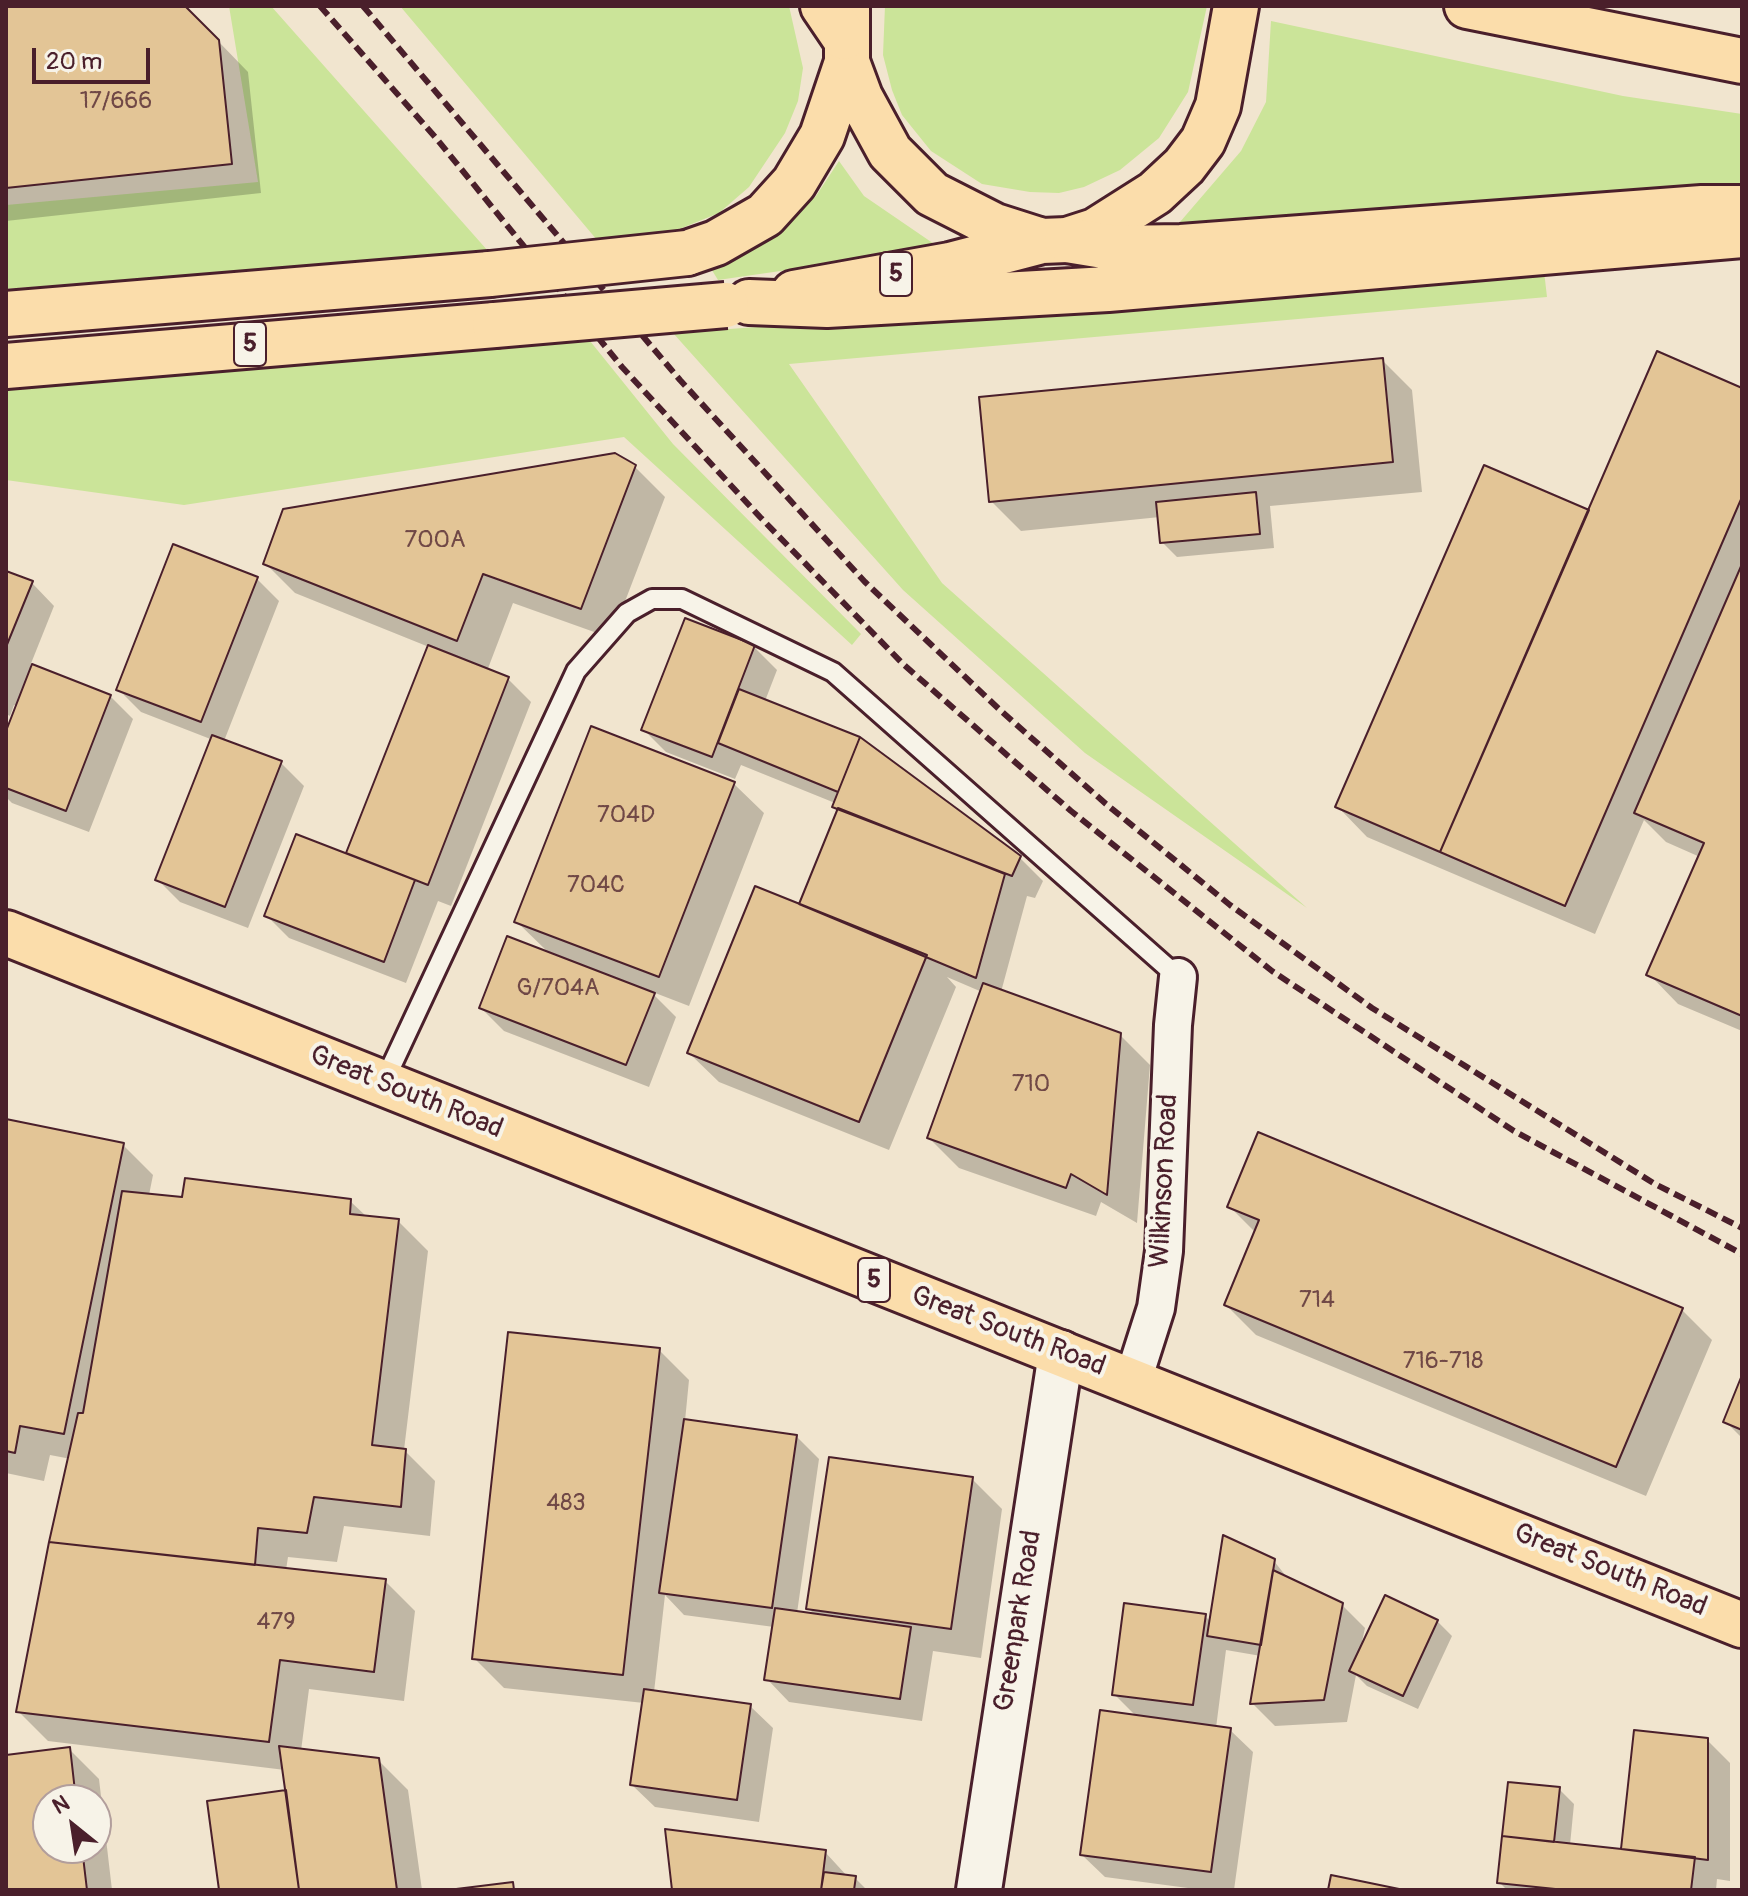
<!DOCTYPE html>
<style>
body{margin:0}
#map{position:relative;width:1748px;height:1896px;overflow:hidden;background:#f1e5cf;font-family:Pangolin,sans-serif}
canvas{display:block}
.frame{position:absolute;inset:0;border:8px solid #4a1f2b;pointer-events:none}
.north{position:absolute;left:32px;top:1784px;width:80px;height:80px;box-sizing:border-box;background:#f7f3e8;border:2px solid #b29e9c;border-radius:50%;rotate:330deg;font-size:22px;font-weight:700;line-height:32px;text-align:center;color:#4a1f2b}
.north::after{content:'';display:block;margin:auto;width:28px;height:36px;background:#4a1f2b;clip-path:polygon(50% 0,100% 100%,50% 72%,0 100%)}
.scale{position:absolute;left:32px;top:48px;width:118px;height:36px;box-sizing:border-box;border:4px solid #4a1f2b;border-top:0;padding-left:10px;font-size:24px;line-height:28px;white-space:nowrap;color:#4a1f2b;-webkit-text-stroke:6px #f7f3e8;paint-order:stroke}
</style>
<div id="map">
<canvas width="1748" height="1896"></canvas>
<div class="frame"></div>
<div class="north">N</div>
<div class="scale">20 m</div>
</div>
<script>
const g = document.querySelector('canvas').getContext('2d');
g.lineJoin = 'round';
function fillPath(path, color) { g.fillStyle = color; g.fill(path, 'evenodd'); }
const poly = rows => new Path2D(rows.map(r => 'M' + r).join(''));
function strokePath(path, color, width, dash) { g.strokeStyle = color; g.lineWidth = width; g.lineCap = dash ? 'butt' : 'round'; g.setLineDash(dash || []); g.stroke(path); }
function drawText(font, color, halo, rows, align = 'center') {
  g.font = font + ' Pangolin,sans-serif'; g.lineWidth = 8; g.setLineDash([]); g.textBaseline = 'middle'; g.strokeStyle = halo; g.fillStyle = color; for (const [text, x, y, turn = 0] of rows) {
    g.save(); g.translate(x, y); g.rotate((+turn || 0) * Math.PI / 180); g.textAlign = isNaN(turn) ? turn : align; if (halo) g.strokeText(text, 0, 0); g.fillText(text, 0, 0); g.restore();
  }
}
fillPath(poly([
 [229,6,271,6,488,251,6,289,6,205,258,182],
 [400,6,789,6,803,68,798,101,785,133,749,187,719,213,672,232,597,240],
 [885,6,1207,6,1188,92,1159,138,1120,170,1084,187,1059,193,1030,192,982,184,931,151,902,115,892,90,883,55],
 [1271,21,1623,96,1742,114,1742,199,1202,224,1180,222,1241,151,1266,102],
 [839,161,864,196,940,248,718,280,710,267,755,247,816,196],
 [1544,271,1547,297,789,364,942,583,1307,908,1085,753,903,590,673,333],
 [590,341,673,444,861,634,852,645,624,437,184,505,6,480,6,388]
]), '#cbe499');
fillPath(poly([
 [6,6,184,6,248,72,261,193,6,221],
 [1382,360,1412,390,1422,492,1270,506,1274,548,1177,557,1162,542,1160,517,1021,531,991,501],
 [1742,390,1742,1031,1678,1004,1649,974,1700,857,1666,842,1644,820,1595,934,1367,837,1338,807,1590,512],
 [635,467,665,497,611,638,513,603,487,671,508,679,531,702,451,906,438,901,406,983,289,938,266,915,348,856,429,647,295,593,265,563],
 [6,573,32,583,54,606,30,666,110,696,133,719,89,832,12,803,6,797,6,737,18,706,14,705,10,716,6,714],
 [257,579,279,601,224,741,281,763,304,786,248,928,180,902,158,880,213,740,141,712,118,689],
 [686,621,754,647,777,670,765,701,1020,858,1043,881,1035,898,1027,896,1001,992,1120,1035,1150,1065,1137,1223,1101,1202,1096,1216,959,1168,929,1138,982,992,947,977,956,987,889,1150,719,1082,689,1053,809,910,839,811,835,803,741,765,735,779,666,752,643,729],
 [734,784,764,813,689,1006,650,991,676,1017,649,1087,504,1031,481,1008,550,954,516,921],
 [6,1121,123,1145,153,1175,149,1195,350,1201,367,1217,398,1221,428,1251,404,1450,435,1481,430,1536,344,1526,337,1562,288,1557,286,1570,385,1581,415,1611,404,1701,309,1689,301,1751,378,1760,408,1790,422,1890,221,1890,289,1792,285,1770,48,1741,18,1711,71,1459,50,1455,44,1481,6,1473],
 [1229,1206,1682,1310,1712,1340,1646,1496,1256,1335,1226,1305,1256,1233],
 [659,1350,689,1380,685,1421,796,1436,819,1459,797,1613,816,1616,808,1608,972,1479,1002,1509,981,1658,933,1651,922,1721,789,1702,767,1679,774,1627,684,1615,665,1595,654,1692,750,1706,773,1728,759,1822,655,1807,632,1785,644,1703,504,1688,474,1658],
 [1742,1381,1742,1438,1726,1422],
 [1274,1561,1289,1580,1342,1605,1365,1628,1361,1646,1437,1621,1452,1636,1418,1709,1367,1686,1356,1675,1347,1722,1275,1726,1252,1703,1261,1656,1226,1650,1216,1728,1230,1730,1253,1752,1234,1890,1203,1890,1105,1877,1082,1855,1137,1717,1114,1694,1205,1616,1211,1622],
 [1707,1740,1730,1763,1730,1881,1717,1879,1716,1890,1507,1890,1499,1882,1559,1789,1574,1804,1570,1845,1622,1851],
 [69,1749,99,1779,112,1890,6,1890,6,1757],
 [48,1800,96,1800,96,1848,48,1848],
 [825,1852,848,1877,855,1878,867,1890,673,1890]
]), '#0003');
const building = poly([
 [6,6,185,6,219,40,232,164,6,188,6,6],
 [1657,351,1742,388,1742,497,1565,906,1440,852,1657,351],
 [1383,358,1393,462,989,502,979,397,1383,358],
 [615,453,636,465,581,609,483,574,457,641,263,564,283,509,615,453],
 [1484,465,1589,510,1440,852,1335,807,1484,465],
 [1256,492,1260,534,1160,543,1156,502,1256,492],
 [173,544,258,577,201,722,116,690,173,544],
 [1742,564,1742,1016,1646,975,1704,843,1634,813,1742,564],
 [6,571,33,581,6,647,6,571],
 [685,618,755,645,712,757,641,730,685,618],
 [428,645,509,677,428,885,346,853,428,645],
 [32,664,111,695,66,811,6,788,6,731,32,664],
 [739,689,860,737,838,792,718,743,739,689],
 [591,726,735,782,659,977,514,922,591,726],
 [212,735,282,761,225,907,155,880,212,735],
 [860,737,1021,856,1012,876,832,807,860,737],
 [838,808,1005,874,976,978,799,904,838,808],
 [296,834,415,880,384,962,264,916,296,834],
 [755,886,927,955,859,1122,687,1053,755,886],
 [507,936,655,993,626,1065,479,1008,507,936],
 [983,983,1121,1033,1107,1195,1071,1174,1066,1188,927,1138,983,983],
 [6,1119,124,1143,64,1434,20,1426,15,1453,6,1451,6,1119],
 [1258,1132,1683,1308,1616,1467,1224,1305,1259,1220,1227,1207,1258,1132],
 [185,1178,351,1199,350,1214,399,1219,372,1445,406,1449,401,1507,314,1497,307,1533,258,1528,255,1565,49,1542,78,1413,83,1413,122,1191,182,1197,185,1178],
 [508,1332,660,1348,623,1675,472,1659,508,1332],
 [1742,1375,1742,1430,1723,1422,1742,1375],
 [684,1419,797,1435,772,1608,659,1593,684,1419],
 [829,1457,973,1477,951,1629,806,1609,829,1457],
 [1223,1535,1275,1559,1261,1645,1207,1636,1223,1535],
 [49,1542,386,1579,374,1672,280,1660,269,1742,16,1712,49,1542],
 [1273,1570,1343,1603,1324,1700,1250,1704,1273,1570],
 [1385,1595,1438,1620,1403,1696,1349,1671,1385,1595],
 [1124,1603,1206,1614,1193,1705,1112,1695,1124,1603],
 [775,1608,911,1627,900,1699,764,1680,775,1608],
 [644,1689,751,1704,737,1800,630,1785,644,1689],
 [1100,1710,1231,1728,1211,1872,1080,1855,1100,1710],
 [1634,1730,1708,1738,1708,1860,1621,1849,1634,1730],
 [279,1746,379,1758,397,1890,299,1890,279,1746],
 [70,1747,76,1800,48,1800,48,1848,82,1848,87,1890,6,1890,6,1755,70,1747],
 [1508,1782,1560,1787,1554,1842,1502,1836,1508,1782],
 [286,1790,299,1890,219,1890,207,1801,286,1790],
 [665,1829,826,1850,821,1890,672,1890,665,1829],
 [1502,1836,1695,1857,1691,1890,1565,1890,1497,1883,1502,1836],
 [824,1872,856,1876,854,1890,821,1890,824,1872],
 [1331,1875,1404,1890,1328,1890,1331,1875],
 [513,1882,514,1890,448,1890,513,1882]
]);
fillPath(building, '#e3c596');
strokePath(building, '#4a1f2b', 2);
const service = poly([
 [383,1084,576,671,627,613,652,599,682,599,833,672,1178,977]
]);
const minor = poly([
 [1133,1380,1156,1308,1164,1251,1173,1025,1178,977]
]);
const tertiary = poly([
 [979,1890,1061,1353]
]);
const primary = poly([
 [847,6,847,62,860,97,890,152,932,194,995,226,1042,241,1067,240,1095,231,1155,193,1184,166,1203,141,1218,106,1236,6],
 [687,253,716,243,765,215,794,183,822,136,847,62],
 [794,293,950,265,1042,241],
 [6,314,490,274],
 [6,366,495,325],
 [6,933,1742,1625]
]);
const motorway = poly([
 [823,6,844,37],
 [1467,6,1742,61],
 [1067,240,1116,248,1181,247,1702,208,1742,208],
 [749,302,827,305,1108,289,1742,235]
]);
strokePath(service, '#4a1f2b', 24);
strokePath(minor, '#4a1f2b', 42);
strokePath(tertiary, '#4a1f2b', 50);
strokePath(primary, '#4a1f2b', 50);
strokePath(motorway, '#4a1f2b', 50);
strokePath(service, '#f7f3e8', 18);
strokePath(minor, '#f7f3e8', 36);
strokePath(tertiary, '#f7f3e8', 44);
strokePath(primary, '#fbddab', 44);
strokePath(motorway, '#fbddab', 44);
strokePath(poly([
 [320,6,436,138,622,367,760,517,903,664,1071,811,1272,971,1514,1131,1742,1254],
 [363,6,680,380,865,582,1000,710,1106,804,1230,905,1372,1008,1655,1184,1742,1228]
]), '#4a1f2b', 6, [12, 6]);
const primaryBridge = poly([
 [490,274,687,253],
 [495,325,726,305]
]);
strokePath(primaryBridge, '#4a1f2b', 50, []);
strokePath(primaryBridge, '#fbddab', 44);
drawText('24px', '#704846', null, [
 ["17/666",116,102],
 ["700A",435,541],
 ["704D",626,816],
 ["704C",596,886],
 ["G/704A",558,989],
 ["710",1031,1085],
 ["714",1317,1301],
 ["716-718",1443,1362],
 ["483",566,1504],
 ["479",276,1623]
]);
for (const [x, y, w] of [
 [896,274,32],
 [250,344,32],
 [874,1280,32]
]) { const box = new Path2D(); box.roundRect(x - w / 2, y - 22, w, 44, 6); g.fillStyle = '#f7f3e8'; g.fill(box); strokePath(box, '#4a1f2b', 2); }
drawText('bold 26px', '#4a1f2b', null, [
 ["5",896,274],
 ["5",250,344],
 ["5",874,1280]
]);
drawText('28px', '#4a1f2b', '#f7f3e8', [
 ["Great South Road",406,1093,22],
 ["Wilkinson Road",1165,1181,-87],
 ["Great South Road",1008,1332,21],
 ["Great South Road",1610,1571,22],
 ["Greenpark Road",1019,1621,-81]
]);
</script>
